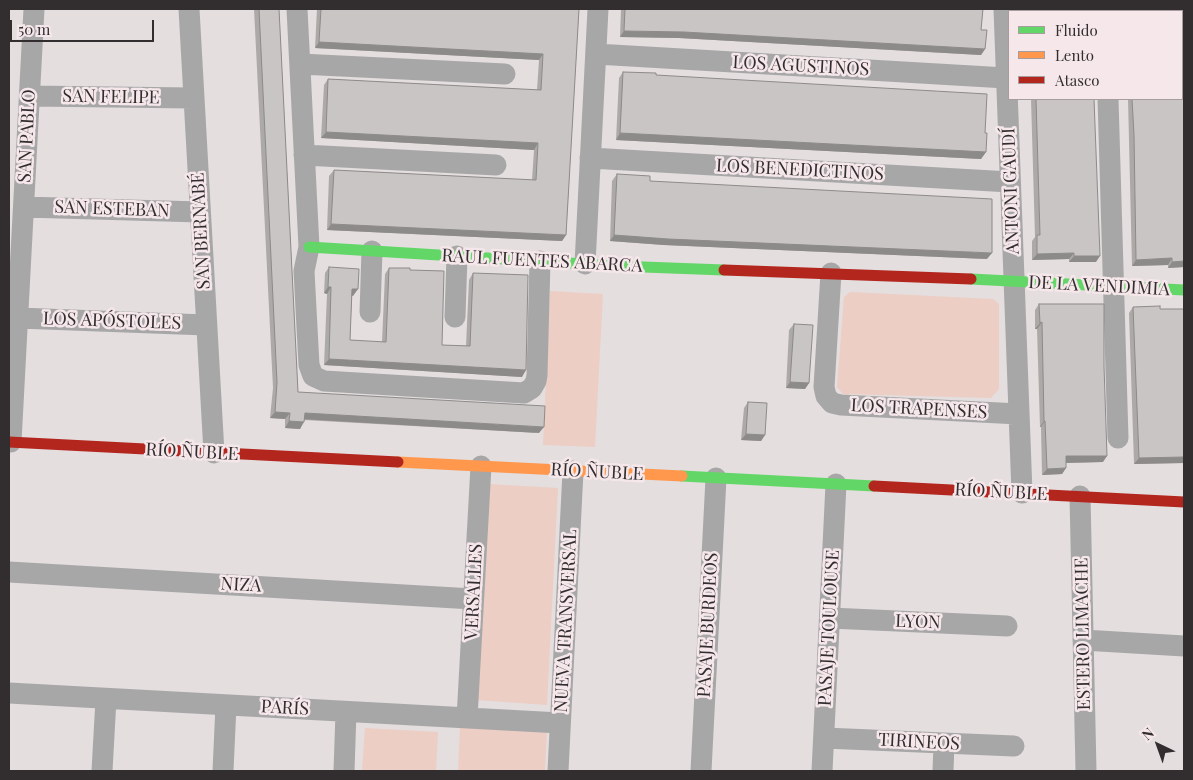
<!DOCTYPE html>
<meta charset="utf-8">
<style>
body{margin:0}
#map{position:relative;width:1193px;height:780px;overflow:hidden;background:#e4dedf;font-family:"Playfair Display",serif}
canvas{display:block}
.frame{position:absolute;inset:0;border:10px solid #322d2e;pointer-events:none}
.legend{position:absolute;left:1008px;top:10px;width:175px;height:90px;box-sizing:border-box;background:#f5e7ea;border:1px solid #a79d9f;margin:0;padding:6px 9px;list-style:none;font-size:15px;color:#322d2e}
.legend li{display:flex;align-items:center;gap:10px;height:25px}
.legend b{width:25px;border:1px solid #a79d9f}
.north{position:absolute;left:1133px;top:720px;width:50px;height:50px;-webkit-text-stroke:4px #f5e7ea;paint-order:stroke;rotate:318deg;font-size:14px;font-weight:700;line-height:20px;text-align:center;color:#322d2e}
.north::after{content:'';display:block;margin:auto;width:18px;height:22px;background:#322d2e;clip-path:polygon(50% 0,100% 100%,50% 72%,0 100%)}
.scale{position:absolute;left:10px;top:20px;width:144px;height:22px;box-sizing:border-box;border:2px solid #322d2e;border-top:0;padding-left:6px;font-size:15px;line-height:18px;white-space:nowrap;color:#322d2e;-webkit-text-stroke:4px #f5e7ea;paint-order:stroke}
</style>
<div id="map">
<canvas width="1193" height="780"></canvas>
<div class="frame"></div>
<ul class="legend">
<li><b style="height:6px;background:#63d668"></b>Fluido</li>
<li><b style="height:6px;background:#ff974d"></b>Lento</li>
<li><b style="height:6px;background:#b3261e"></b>Atasco</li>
</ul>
<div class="north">N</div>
<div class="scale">50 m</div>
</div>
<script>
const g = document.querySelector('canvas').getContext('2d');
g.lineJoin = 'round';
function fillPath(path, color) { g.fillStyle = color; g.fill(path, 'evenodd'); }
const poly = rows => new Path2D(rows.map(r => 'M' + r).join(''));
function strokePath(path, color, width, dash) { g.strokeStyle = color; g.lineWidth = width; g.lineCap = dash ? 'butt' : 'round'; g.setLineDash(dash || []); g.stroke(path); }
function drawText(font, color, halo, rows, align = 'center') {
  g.font = font + ' "Playfair Display",serif'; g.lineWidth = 5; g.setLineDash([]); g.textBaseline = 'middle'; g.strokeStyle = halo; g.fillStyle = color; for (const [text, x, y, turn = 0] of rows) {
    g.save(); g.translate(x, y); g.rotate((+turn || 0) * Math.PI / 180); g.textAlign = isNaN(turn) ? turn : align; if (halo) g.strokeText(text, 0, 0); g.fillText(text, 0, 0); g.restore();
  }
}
fillPath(poly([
 [550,291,603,294,595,447,543,445],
 [850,292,993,299,999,304,999,389,991,398,843,394,837,387,844,297],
 [488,484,558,488,547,705,476,700],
 [460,725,547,728,545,771,458,771],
 [365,728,438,732,436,771,362,771]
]), '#eccec5');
strokePath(poly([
 [189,9,214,453],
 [297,9,309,247,304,271,309,365,313,376,324,381,524,393,532,388,536,381,537,375,540,261],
 [1004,9,1022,493],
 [1105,9,1105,11],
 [596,54,1006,78],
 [300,64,505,74],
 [30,96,193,98],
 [1108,99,1118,438],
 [304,155,496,165],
 [590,158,1010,182],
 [24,207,200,212],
 [585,264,598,9],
 [831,273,824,387,826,396,832,403,841,405,1019,414],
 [370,312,372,251],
 [455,317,457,256],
 [18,318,206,325],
 [11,442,34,9],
 [1080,496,1086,771],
 [9,572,473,599],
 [830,618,1007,626],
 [1083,640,1184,646],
 [9,693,560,723],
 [467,718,481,466],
 [824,738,1014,746],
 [102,771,106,699],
 [223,771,226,705],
 [344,771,346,712],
 [558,771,573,471],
 [701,771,716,478],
 [822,771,836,484],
 [943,771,944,743]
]), '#a8a7a8', 21);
strokePath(poly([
 [309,247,617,266,724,270],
 [971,279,1184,290],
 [682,476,874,486]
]), '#63d668', 11);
strokePath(poly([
 [398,462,682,476]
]), '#ff974d', 11);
strokePath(poly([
 [724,270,971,279],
 [9,442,398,462],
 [874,486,1184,502]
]), '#b3261e', 11);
fillPath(poly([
 [254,9,279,9,298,392,539,433,304,420,300,429,285,428,285,419,270,418,273,388],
 [317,9,579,9,566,235,562,241,327,230,329,176,334,170,532,180,534,150,321,138,324,85,328,79,537,90,539,60,315,48],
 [621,9,983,9,981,30,985,49,981,55,679,38,620,37],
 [1029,9,1091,9,1091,11,1029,11],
 [1124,9,1184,9,1184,267,1168,268,1168,265,1132,266,1129,141,1128,99,1182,99,1182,11,1124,11],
 [623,72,656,75,985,133,986,152,981,159,616,140,619,78],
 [1031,99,1094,99,1096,262,1069,262,1069,259,1032,260,1032,241,1035,237],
 [617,174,650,181,987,259,664,245,610,241,612,181],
 [329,267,353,296,352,295,350,340,382,342,385,274,389,268,410,270,442,345,466,346,469,280,473,273,522,377,324,365,327,294,324,293,325,273],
 [1039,304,1103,462,1066,463,1066,468,1062,474,1042,475,1041,427,1040,427,1037,329,1035,329,1035,310],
 [1133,307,1160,309,1184,463,1134,464,1129,313],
 [794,324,809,383,805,389,786,388,789,330],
 [748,402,765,435,761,441,741,440,744,408]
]), '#aea9a9');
fillPath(poly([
 [624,31,684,32,985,49,981,55,679,38,620,37],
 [319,42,543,54,539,60,315,48],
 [326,132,538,143,534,150,321,138],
 [620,133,986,152,981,159,616,140],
 [331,224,566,235,562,241,327,230],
 [614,235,992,253,987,259,664,245,610,241],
 [1074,253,1069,259,1032,260,1037,254],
 [1074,256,1100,256,1096,262,1069,262],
 [1172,258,1168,265,1132,266,1136,260],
 [1184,261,1184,267,1168,268,1172,262],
 [328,287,331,287,327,294,324,293],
 [352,289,358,289,353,296,348,295],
 [1042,322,1037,329,1035,329,1040,323],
 [329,359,526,370,522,377,324,365],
 [790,382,809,383,805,389,786,388],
 [275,412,290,413,285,419,270,418],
 [305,413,544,427,539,433,300,419],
 [289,421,304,422,300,429,285,428],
 [1044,421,1045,421,1041,427,1040,427],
 [746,434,765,435,761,441,741,440],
 [1066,456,1107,456,1103,462,1062,463],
 [1184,457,1184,463,1134,464,1139,458],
 [1066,468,1062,474,1042,475,1047,469]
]), '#8d8a8a');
const building = poly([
 [259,9,279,9,298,392,545,406,544,427,305,413,304,422,289,421,290,413,275,412,277,382,259,9],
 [321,9,579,9,566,235,331,224,334,170,536,180,538,143,326,132,328,79,541,90,543,54,319,42,321,9],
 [625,9,983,9,981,30,987,30,985,49,684,32,624,31,625,9],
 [1033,9,1091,9,1091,11,1033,11,1033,9],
 [1128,9,1184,9,1184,261,1172,262,1172,258,1136,260,1134,135,1132,99,1182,99,1182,11,1128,11,1128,9],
 [623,72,656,73,656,75,987,94,985,133,987,133,986,152,620,133,623,72],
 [1036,99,1094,99,1100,256,1074,256,1074,253,1037,254,1037,235,1040,235,1036,99],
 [617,174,650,176,650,181,992,199,992,253,668,239,614,235,617,174],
 [329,267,359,269,358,289,352,289,350,340,386,342,389,268,410,268,410,270,444,271,442,345,470,346,473,273,528,275,526,370,329,359,331,287,328,287,329,267],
 [1039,304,1104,304,1104,366,1107,456,1066,456,1066,468,1047,469,1045,421,1044,421,1042,322,1040,323,1039,304],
 [1160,306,1160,309,1184,309,1184,457,1139,458,1133,307,1160,306],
 [794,324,813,325,809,383,790,382,794,324],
 [748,402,767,403,765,435,746,434,748,402]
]);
fillPath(building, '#cac5c5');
strokePath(building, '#8d8a8a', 1);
drawText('18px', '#322d2e', '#f5e7ea', [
 ["LOS AGUSTINOS",801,66,3],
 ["SAN FELIPE",111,97,1],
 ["SAN PABLO",27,136,-87],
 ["LOS BENEDICTINOS",800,170,3],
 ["ANTONI GAUDÍ",1011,191,-92],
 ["SAN ESTEBAN",112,209,2],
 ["SAN BERNABÉ",201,231,-93],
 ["RAUL FUENTES ABARCA",542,261,3],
 ["DE LA VENDIMIA",1099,286,3],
 ["LOS APÓSTOLES",112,321,2],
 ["LOS TRAPENSES",919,409,3],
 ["RÍO ÑUBLE",192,452,3],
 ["RÍO ÑUBLE",597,472,3],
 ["RÍO ÑUBLE",1001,492,3],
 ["NIZA",241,585,3],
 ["VERSALLES",474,592,-87],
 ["NUEVA TRANSVERSAL",566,621,-87],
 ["LYON",918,622,2],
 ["PASAJE BURDEOS",708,625,-87],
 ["PASAJE TOULOUSE",829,628,-87],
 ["ESTERO LIMACHE",1083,634,-91],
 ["PARÍS",285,708,3],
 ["TIRINEOS",919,742,3]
]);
</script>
